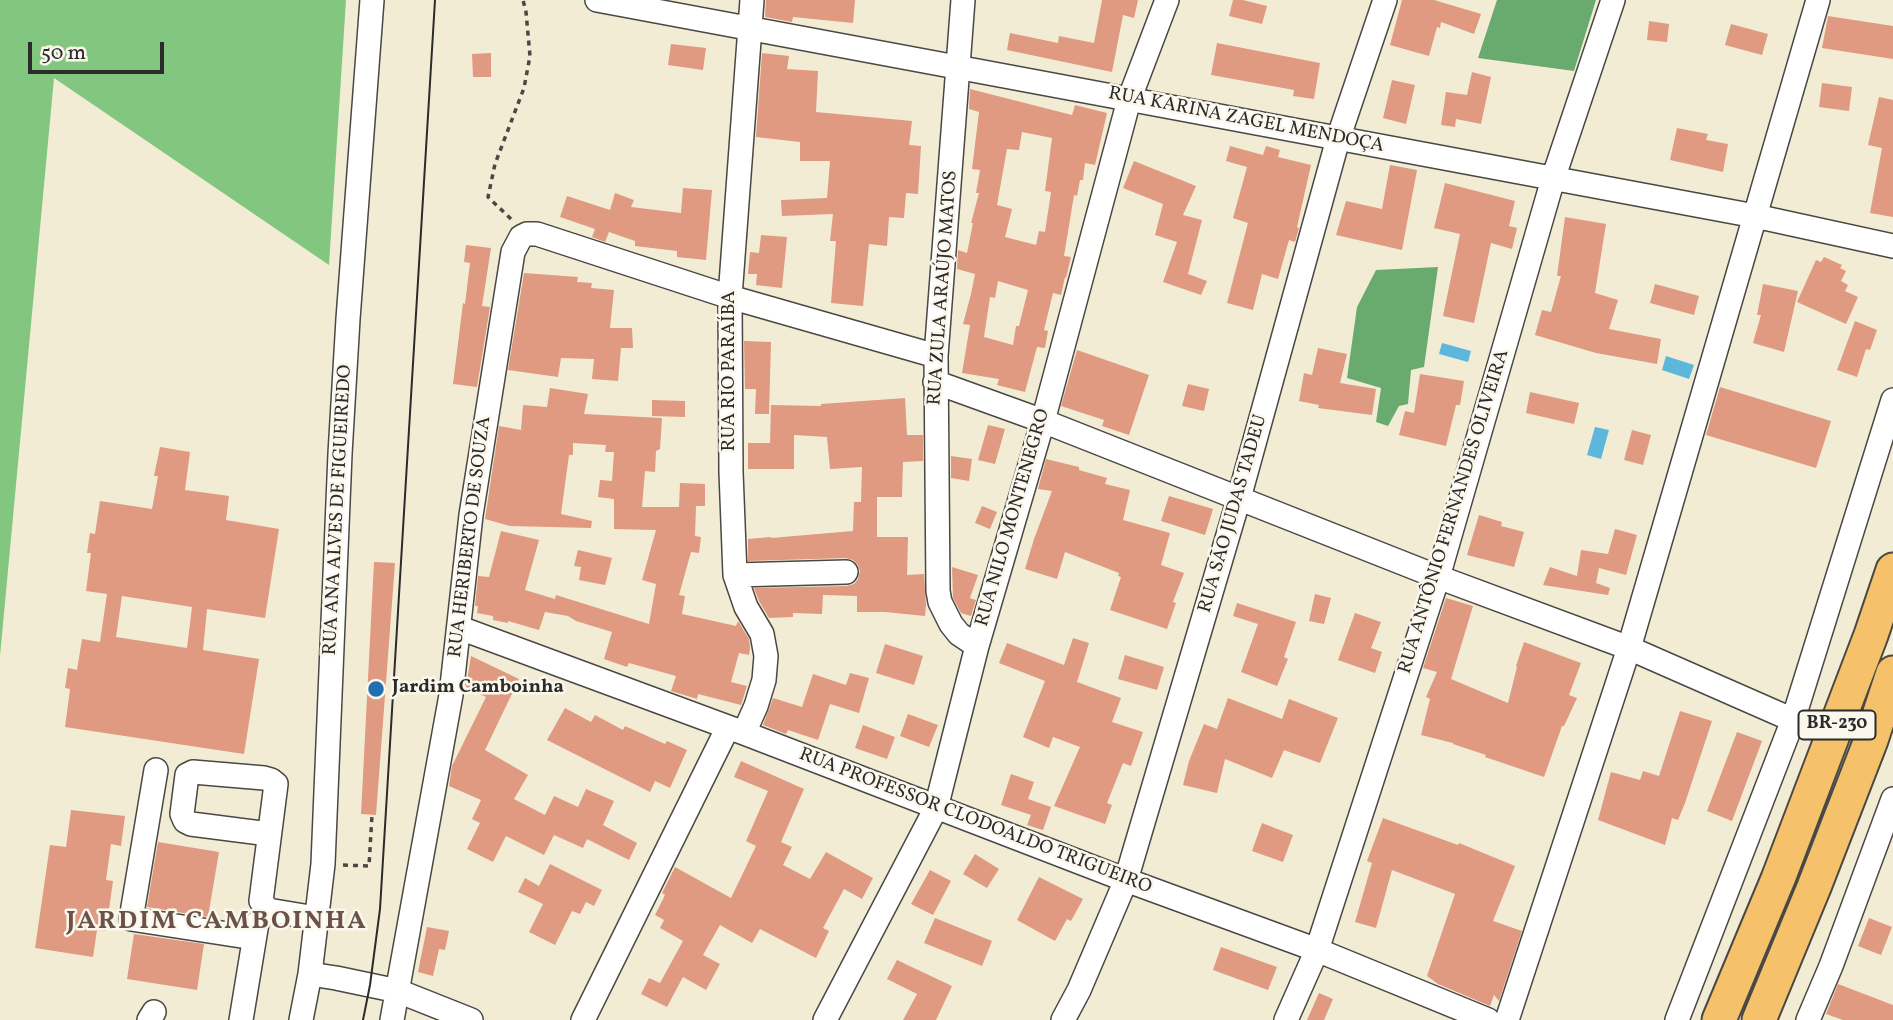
<!DOCTYPE html>
<meta charset="utf-8">
<style>
body{margin:0}
#map{position:relative;width:1893px;height:1020px;overflow:hidden;background:#f3ecd5;font-family:Vollkorn,serif}
canvas{display:block}
.scale{position:absolute;left:28px;top:42px;width:136px;height:32px;box-sizing:border-box;border:4px solid #2b2b2b;border-top:0;padding-left:9px;font-size:21px;line-height:24px;white-space:nowrap;color:#2b2b2b;-webkit-text-stroke:5px #fbf7ec;paint-order:stroke}
</style>
<div id="map">
<canvas width="1893" height="1020"></canvas>
<div class="scale">50 m</div>
</div>
<script>
const g = document.querySelector('canvas').getContext('2d');
g.lineJoin = 'round';
function fillPath(path, color) { g.fillStyle = color; g.fill(path, 'evenodd'); }
const poly = rows => new Path2D(rows.map(r => 'M' + r).join(''));
function strokePath(path, color, width, dash) { g.strokeStyle = color; g.lineWidth = width; g.lineCap = dash ? 'butt' : 'round'; g.setLineDash(dash || []); g.stroke(path); }
function drawText(font, color, halo, rows, align = 'center') {
  g.font = font + ' Vollkorn,serif'; g.lineWidth = 5; g.setLineDash([]); g.textBaseline = 'middle'; g.strokeStyle = halo; g.fillStyle = color; for (const [text, x, y, turn = 0] of rows) {
    g.save(); g.translate(x, y); g.rotate((+turn || 0) * Math.PI / 180); g.textAlign = isNaN(turn) ? turn : align; if (halo) g.strokeText(text, 0, 0); g.fillText(text, 0, 0); g.restore();
  }
}
fillPath(poly([
 [0,0,346,0,329,265,54,78,0,656]
]), '#82c680');
fillPath(poly([
 [1497,0,1596,0,1574,71,1478,58],
 [1438,267,1424,367,1411,370,1408,404,1399,406,1388,426,1376,422,1381,388,1347,378,1357,307,1376,270]
]), '#69ab6e');
fillPath(poly([
 [1442,343,1471,351,1468,362,1439,354],
 [1666,356,1694,365,1689,379,1662,370],
 [1595,427,1609,430,1601,459,1587,455]
]), '#5db6db');
fillPath(poly([
 [766,0,855,0,853,23,793,17,792,22,765,17],
 [1102,0,1138,0,1134,18,1123,15,1112,72,1007,50,1010,33,1058,43,1059,36,1094,43],
 [1233,0,1243,0,1267,6,1262,24,1229,16],
 [1402,0,1434,0,1481,14,1474,34,1441,22,1440,28,1437,27,1429,56,1390,45],
 [1828,16,1893,26,1893,59,1822,48],
 [1649,21,1669,24,1667,42,1647,40],
 [1731,24,1768,34,1762,55,1725,45],
 [1217,43,1320,63,1314,99,1293,96,1294,90,1211,75],
 [671,44,706,48,703,70,668,65],
 [491,53,491,77,473,77,472,54],
 [762,53,789,56,787,69,818,71,816,112,912,121,909,145,921,146,918,194,906,193,904,218,889,217,887,246,869,244,863,306,831,303,836,241,830,241,833,214,782,216,781,200,827,198,830,161,800,161,800,142,756,137],
 [1472,72,1491,77,1481,124,1456,119,1455,127,1441,125,1446,92,1467,95],
 [1392,80,1415,85,1406,124,1383,118],
 [1822,83,1852,87,1849,111,1819,107],
 [970,89,1072,115,1075,105,1107,113,1095,165,1085,163,1083,180,1080,180,1077,196,1074,195,1064,256,1071,257,1066,278,1065,277,1061,295,1053,293,1044,330,1048,331,1045,348,1037,347,1025,392,997,385,999,379,962,373,970,325,963,324,971,294,975,274,957,269,958,250,967,253,973,223,971,223,979,193,976,193,980,170,972,169,979,112,969,109],
 [1022,132,1052,138,1045,191,1051,192,1045,232,1039,231,1036,245,1005,237,1012,209,997,205,1007,149,1019,150],
 [998,281,1028,290,1019,326,1016,326,1013,345,984,337,990,297,995,298],
 [1879,97,1893,100,1893,217,1870,213,1882,148,1868,145],
 [1677,128,1708,134,1706,140,1728,144,1723,172,1670,160],
 [1230,146,1263,155,1266,146,1280,150,1278,157,1311,165,1297,227,1299,228,1295,242,1289,240,1278,279,1262,274,1253,310,1227,303,1248,223,1233,218,1247,167,1226,161],
 [1134,161,1196,186,1183,215,1202,220,1188,274,1207,281,1201,295,1163,282,1177,242,1155,235,1163,204,1123,188],
 [1390,165,1417,170,1402,250,1336,235,1346,201,1382,209],
 [1445,183,1515,201,1509,226,1517,228,1512,249,1491,243,1474,323,1443,316,1460,234,1434,228],
 [683,188,712,190,706,260,677,257,677,251,635,246,635,241,609,232,605,242,592,237,595,229,560,217,567,196,610,210,615,193,634,200,631,207,681,213],
 [1565,217,1606,224,1595,293,1618,300,1609,329,1661,339,1657,364,1596,353,1535,335,1542,310,1551,312,1561,276,1557,276],
 [761,235,787,237,782,288,756,285,757,274,748,274,750,252,759,253],
 [466,245,491,248,482,306,490,307,477,387,453,384,463,303,465,304,470,263,464,262],
 [1824,257,1842,265,1840,268,1846,271,1841,281,1848,285,1845,291,1858,297,1846,324,1797,302,1816,260,1821,262],
 [524,273,578,277,577,282,592,283,591,288,614,290,610,328,632,328,633,348,621,348,618,381,592,379,594,359,561,358,558,377,508,370],
 [1655,284,1699,296,1694,315,1650,303],
 [1763,284,1798,291,1784,352,1753,343,1761,315,1757,315],
 [1855,321,1877,330,1870,350,1866,349,1857,377,1837,370],
 [744,341,771,342,769,414,755,414,756,389,745,389],
 [1318,348,1347,354,1340,383,1376,389,1372,415,1318,408,1319,405,1299,401,1304,373,1312,375],
 [1077,350,1149,375,1129,435,1102,426,1104,420,1061,406],
 [1420,374,1464,381,1460,405,1456,405,1446,446,1399,435,1405,411,1414,413],
 [1188,384,1209,389,1204,411,1182,406],
 [1720,387,1831,421,1816,468,1706,435],
 [550,388,588,394,584,414,662,418,660,449,656,451,655,472,645,471,642,507,679,507,680,483,705,484,705,506,696,506,695,536,701,537,699,553,691,552,679,595,685,596,682,614,736,626,738,621,749,639,750,648,749,655,739,653,731,682,747,686,741,705,698,694,697,699,671,691,676,676,629,663,627,667,604,659,612,632,576,621,568,616,545,612,539,630,508,621,508,623,493,620,493,616,477,613,478,606,475,606,478,576,489,577,501,531,539,540,525,590,555,599,556,595,649,624,656,584,642,580,656,530,614,529,614,499,598,497,600,480,612,481,614,452,605,452,606,445,573,443,573,455,569,455,561,514,592,521,591,528,510,526,485,519,499,426,521,430,523,405,547,407],
 [1530,392,1579,403,1574,424,1526,413],
 [905,398,907,435,923,435,923,461,903,462,902,497,877,497,877,537,908,537,907,575,924,574,926,605,925,616,885,612,857,612,857,596,823,595,822,614,793,613,793,617,769,618,759,601,754,588,847,586,854,584,858,579,860,571,858,565,853,560,846,558,748,561,748,539,771,537,771,538,853,531,854,502,861,502,862,467,830,469,827,437,794,435,794,469,748,469,748,443,770,443,771,405,821,406,821,404],
 [652,400,685,401,685,417,652,416],
 [988,425,1005,429,995,464,978,460],
 [1632,430,1651,435,1643,465,1624,460],
 [160,447,190,452,185,490,229,496,226,520,279,529,265,618,207,609,203,650,259,659,244,754,65,727,70,689,65,688,68,668,77,670,82,639,100,642,107,594,86,591,91,553,87,553,90,533,95,534,100,501,152,509,158,476,154,476],
 [122,596,192,607,187,648,116,637],
 [951,456,972,459,969,481,951,478],
 [1046,459,1079,467,1079,470,1107,478,1105,484,1130,490,1123,520,1170,533,1161,565,1184,573,1173,602,1176,603,1167,629,1110,610,1121,577,1118,576,1119,573,1065,552,1057,579,1025,569,1034,539,1052,491,1038,489],
 [1169,496,1213,509,1205,535,1161,521],
 [982,506,997,512,990,529,975,523],
 [1479,515,1502,522,1501,526,1524,532,1514,567,1467,555],
 [1615,529,1637,535,1626,575,1599,568,1596,583,1610,588,1608,595,1543,585,1550,567,1577,576,1581,550,1608,554],
 [578,550,612,558,605,585,579,580,581,567,574,566],
 [374,562,395,563,376,815,361,814],
 [952,567,978,575,970,598,976,600,971,616,961,613,953,598],
 [1315,594,1331,598,1324,624,1309,621],
 [1446,598,1473,606,1451,679,1508,703,1517,667,1516,666,1524,642,1581,663,1569,695,1577,698,1564,726,1562,726,1544,777,1485,757,1486,755,1453,744,1453,743,1421,735,1430,699,1426,697,1437,672,1423,668],
 [1237,603,1296,622,1284,657,1288,659,1277,686,1241,672,1258,624,1233,616],
 [1355,613,1381,622,1371,648,1382,652,1375,673,1338,660],
 [1073,638,1089,643,1077,682,1121,698,1112,722,1143,732,1131,766,1123,763,1107,803,1112,805,1105,824,1054,806,1080,747,1053,737,1049,748,1023,737,1045,681,999,663,1007,643,1064,665],
 [885,644,923,656,914,685,876,673],
 [1125,655,1164,667,1157,690,1118,679],
 [471,656,519,679,485,750,528,775,514,799,545,815,554,796,578,807,586,789,614,801,603,825,637,843,629,860,587,839,583,848,554,835,544,855,506,836,493,862,467,849,480,823,472,819,481,800,449,786,452,766,486,697,466,687],
 [850,673,869,678,859,713,830,704,818,740,788,730,786,734,763,725,773,698,802,707,813,674,846,685],
 [1228,698,1282,719,1289,699,1338,718,1320,763,1284,750,1272,778,1225,759,1217,793,1183,785,1189,761,1204,724,1217,729],
 [565,708,591,722,595,715,623,730,625,726,665,744,667,741,687,750,670,788,655,781,650,792,547,740],
 [1680,711,1712,721,1685,803,1678,820,1672,818,1665,845,1598,820,1611,772,1640,780,1643,771,1659,776],
 [908,714,938,725,929,747,900,736],
 [863,725,895,737,887,759,855,748],
 [1737,732,1762,741,1732,821,1707,811],
 [741,761,804,789,781,842,792,847,783,865,810,879,826,852,873,878,862,899,844,889,823,928,829,931,816,958,760,929,752,943,720,925,703,955,720,964,706,990,683,977,667,1007,641,994,649,978,660,983,683,941,660,928,664,920,655,915,665,895,662,893,675,867,731,898,756,846,746,841,768,791,734,777],
 [1011,774,1034,782,1028,799,1051,807,1043,830,1027,825,1031,815,1001,805],
 [71,810,125,816,121,846,111,844,106,880,113,881,106,931,97,930,93,957,35,948,50,845,66,847],
 [1383,818,1458,845,1459,843,1515,866,1493,921,1522,931,1499,1001,1494,995,1490,1006,1438,984,1427,976,1455,894,1392,870,1376,928,1355,922,1372,863,1367,861],
 [1262,823,1293,835,1283,862,1252,851],
 [158,842,219,852,208,917,147,907],
 [975,854,999,869,987,888,963,874],
 [550,864,602,890,594,906,586,902,580,914,572,911,555,945,529,932,543,904,518,892,525,878,539,886],
 [930,870,951,881,933,915,911,904],
 [1039,877,1083,899,1071,921,1067,919,1055,941,1017,920],
 [935,918,992,941,982,966,924,943],
 [1869,918,1892,927,1881,955,1858,946],
 [427,927,449,931,445,950,439,949,433,976,418,972],
 [134,934,204,944,197,990,127,979],
 [1221,947,1277,967,1268,990,1213,970],
 [897,960,952,986,936,1020,903,1020,917,994,887,979],
 [1838,984,1893,1005,1893,1020,1843,1020,1826,1014],
 [1319,993,1333,999,1324,1020,1307,1020]
]), '#df9a81');
const minor = poly([
 [597,0,1755,216,1893,246],
 [963,0,936,356,938,591,940,602,951,624,959,634,977,646],
 [935,382,1043,421,1438,577,1629,648,1793,720],
 [735,575,846,572],
 [460,628,744,733,1126,880,1317,950,1488,1020],
 [744,733,756,706,764,680,766,656,762,634,746,607,735,575,731,472,730,297,752,0],
 [156,770,131,919,254,938],
 [269,834,191,824,185,821,182,814,187,775,193,772,264,778,271,780,276,784,261,901,268,910,316,918],
 [310,974,336,978,398,991,471,1020],
 [149,1020,154,1012],
 [241,1020,257,923],
 [301,1020,310,974,323,864,340,454,348,319,372,0],
 [392,1020,451,695,471,515,513,252,521,237,527,234,537,234,730,297,936,356],
 [583,1020,728,727],
 [825,1020,936,808,977,646,1043,421,1129,100,1167,0],
 [1063,1020,1079,990,1126,880,1239,498,1338,139,1385,0],
 [1286,1020,1317,950,1438,577,1553,179,1613,0],
 [1507,1020,1629,648,1818,0],
 [1677,1020,1793,720,1893,400],
 [1808,1020,1831,966,1893,799]
]);
const highway = poly([
 [1719,1020,1778,879,1871,635,1893,570],
 [1759,1020,1814,887,1871,740,1893,673]
]);
strokePath(minor, '#494844', 26);
strokePath(highway, '#494844', 37);
strokePath(poly([
 [511,219,488,197,495,164,524,88,530,56,526,12,523,0],
 [343,865,369,866,372,815]
]), '#494844', 3.5, [5, 5]);
strokePath(minor, '#fff', 23);
strokePath(highway, '#f5c16b', 33);
strokePath(poly([
 [363,1020,370,985,380,909,435,0]
]), '#2b2b2b', 2);
for (const [x, y, r, color] of [
 [376,689,9,"#1f6fb2"]
]) { const dot = new Path2D(); dot.arc(x, y, r, 0, 2 * Math.PI); g.fillStyle = color; g.fill(dot); strokePath(dot, '#fbf7ec', 2.5); }
for (const [x, y, w] of [
 [1837,725,77]
]) { const box = new Path2D(); box.roundRect(x - w / 2, y - 14.5, w, 29, 5); g.fillStyle = '#fbf7ec'; g.fill(box); strokePath(box, '#2b2b2b', 2); }
drawText('bold 18px', '#2b2b2b', null, [
 ["BR-230",1837,725]
]);
drawText('19px', '#2b2b2b', '#fbf7ec', [
 ["RUA KARINA ZAGEL MENDOÇA",1246,121,11],
 ["RUA ZULA ARAÚJO MATOS",944,288,-86],
 ["RUA RIO PARAÍBA",731,371,-90],
 ["RUA ANA ALVES DE FIGUEIREDO",339,510,-87],
 ["RUA ANTÔNIO FERNANDES OLIVEIRA",1455,512,-73],
 ["RUA SÃO JUDAS TADEU",1234,514,-74],
 ["RUA NILO MONTENEGRO",1014,518,-74],
 ["RUA HERIBERTO DE SOUZA",471,537,-83],
 ["RUA PROFESSOR CLODOALDO TRIGUEIRO",975,822,21]
]);
drawText('bold 19px', '#2b2b2b', '#fbf7ec', [
 ["Jardim Camboinha",392,689]
], 'left');
g.letterSpacing = '2px';
drawText('bold 26px', '#6a5249', '#fbf7ec', [
 ["JARDIM CAMBOINHA",217,923]
]);
g.letterSpacing = '0px';
</script>
